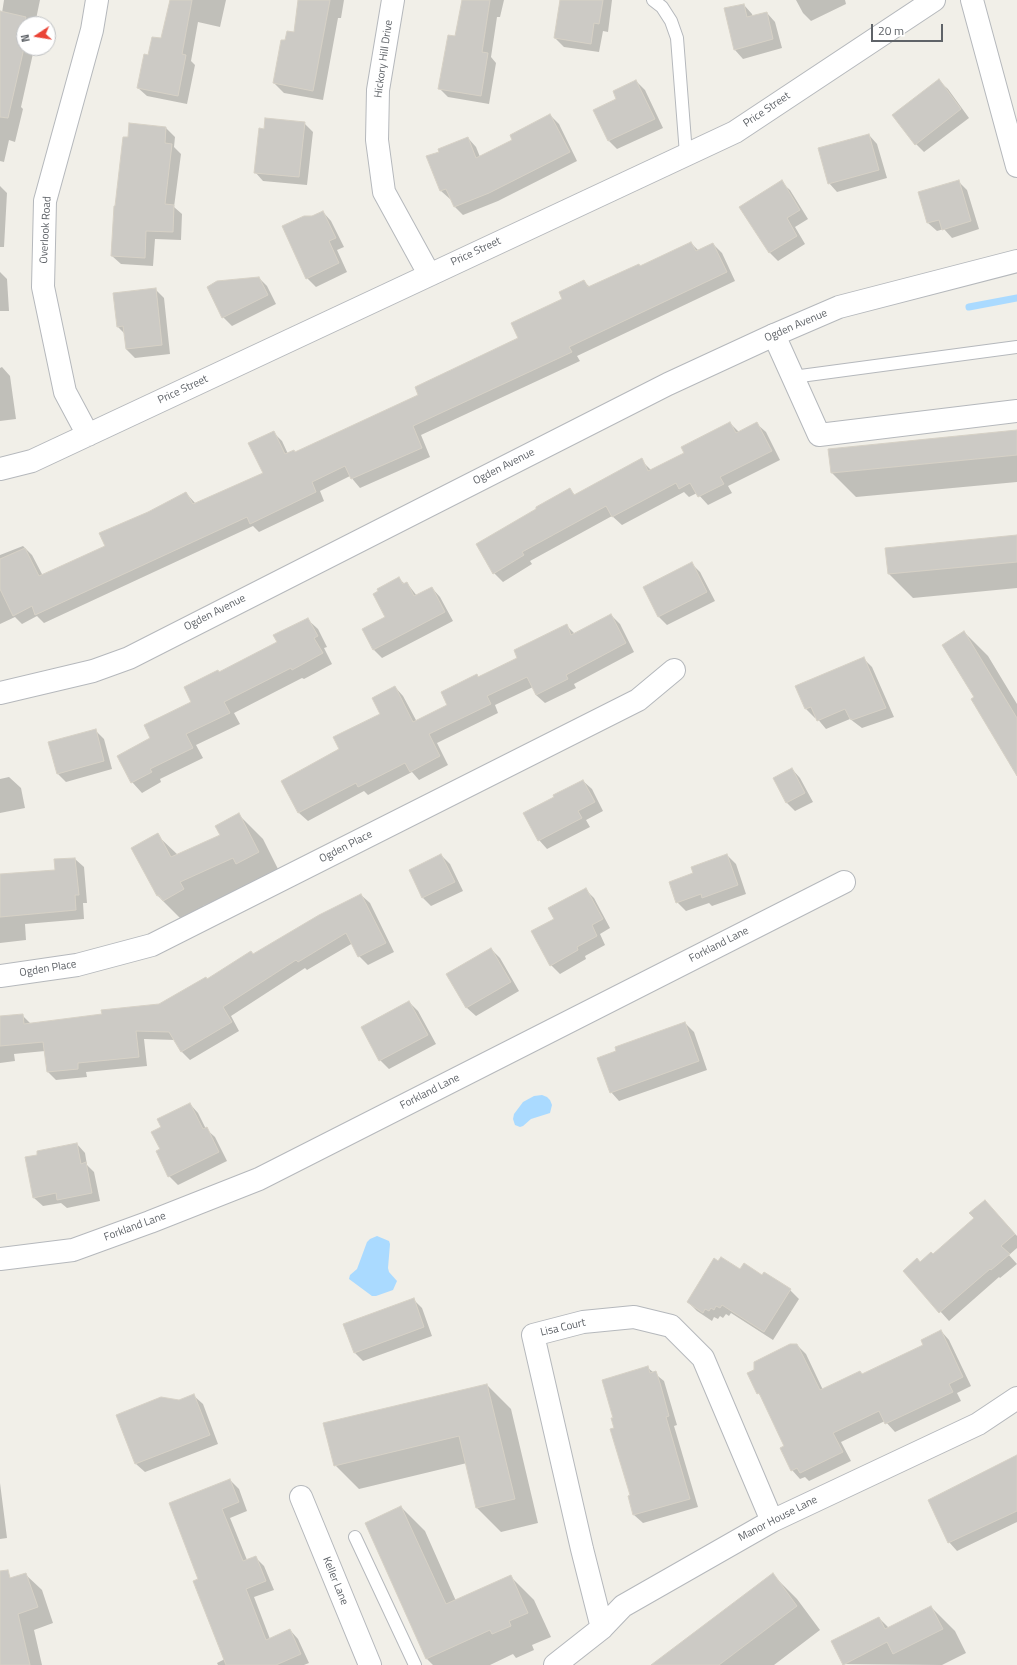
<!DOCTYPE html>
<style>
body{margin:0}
#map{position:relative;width:1017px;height:1665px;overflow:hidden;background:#f1efe8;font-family:"Titillium Web",sans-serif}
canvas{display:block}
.north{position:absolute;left:16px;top:16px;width:40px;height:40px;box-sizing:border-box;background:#fff;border:1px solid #bfc1c3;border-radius:50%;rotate:258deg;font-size:11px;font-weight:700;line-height:16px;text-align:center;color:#5f6368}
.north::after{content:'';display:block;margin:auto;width:14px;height:18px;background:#ea4335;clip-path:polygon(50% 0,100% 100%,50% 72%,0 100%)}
.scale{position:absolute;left:871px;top:24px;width:72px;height:18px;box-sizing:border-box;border:2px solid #5f6368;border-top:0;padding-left:5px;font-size:12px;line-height:14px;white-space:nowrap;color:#5f6368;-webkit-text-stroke:3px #fff;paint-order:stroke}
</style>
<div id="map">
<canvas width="1017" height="1665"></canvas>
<div class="north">N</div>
<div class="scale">20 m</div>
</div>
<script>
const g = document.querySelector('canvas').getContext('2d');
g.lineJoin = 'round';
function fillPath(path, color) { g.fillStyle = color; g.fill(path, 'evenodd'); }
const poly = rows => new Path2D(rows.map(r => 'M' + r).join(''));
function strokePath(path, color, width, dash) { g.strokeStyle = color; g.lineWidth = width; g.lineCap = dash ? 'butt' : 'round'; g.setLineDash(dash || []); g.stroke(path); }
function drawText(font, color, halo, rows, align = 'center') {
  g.font = font + ' "Titillium Web",sans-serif'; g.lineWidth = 3.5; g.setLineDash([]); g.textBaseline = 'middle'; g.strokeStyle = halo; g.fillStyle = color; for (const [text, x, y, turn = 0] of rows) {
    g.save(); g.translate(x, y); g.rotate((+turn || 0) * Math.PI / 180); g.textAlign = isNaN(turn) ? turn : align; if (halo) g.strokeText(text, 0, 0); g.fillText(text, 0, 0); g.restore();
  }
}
fillPath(poly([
 [542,1095,547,1097,550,1100,552,1105,550,1113,531,1119,523,1126,520,1127,515,1125,513,1119,514,1114,523,1102,534,1096],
 [377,1236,389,1241,390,1244,388,1268,389,1272,397,1281,393,1290,376,1296,372,1296,349,1279,350,1275,357,1269,367,1242,370,1239]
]), '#aadaff');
fillPath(poly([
 [4,0,40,0,35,24,24,24,24,48,33,48,34,49,21,107,23,109,15,142,9,140,4,162,0,161,0,12,2,13],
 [171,0,226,0,220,27,198,22,191,61,195,65,187,104,147,96,138,88,148,56,162,40],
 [299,0,344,0,341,18,338,18,323,100,284,93,274,83,286,42,295,34],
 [463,0,504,0,500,17,497,17,491,57,496,63,489,104,448,97,439,88,456,37],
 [561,0,612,0,608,32,603,31,599,52,564,47,555,38],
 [796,0,845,0,846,4,811,21,803,13],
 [744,5,752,14,753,17,767,13,775,22,782,48,743,59,735,50,725,9],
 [636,81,645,90,663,128,617,149,609,141,618,100],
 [939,81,948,89,969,118,924,152,916,144],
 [550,115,559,124,577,161,498,201,463,215,454,206,451,199,450,199,441,191,440,153,468,138,476,147,480,157,513,140],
 [304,123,313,132,307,185,263,181,255,172,265,130],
 [166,128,175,137,174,147,181,154,174,207,182,214,181,240,155,239,153,266,121,264,112,256],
 [869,135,877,144,887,178,837,192,829,183],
 [958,181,967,190,979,229,952,238,944,229,937,231,928,223],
 [781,182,790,190,808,219,795,227,805,244,778,261,770,253,741,207],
 [0,186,7,193,4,247,0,247],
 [323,212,331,221,344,247,337,250,347,272,316,287,307,278,312,217],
 [691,243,699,251,713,244,722,253,735,281,577,356,580,361,421,435,430,457,360,488,350,476,320,491,324,501,259,532,253,526,44,623,37,616,22,624,15,617,0,624,0,555,23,546,32,555,43,576,106,546,148,513,186,493,196,504,264,474,273,432,282,441,288,454,296,453,420,396,520,339,584,282,590,287,639,265,641,267],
 [0,272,7,279,9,311,0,311],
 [259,278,267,286,276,304,232,326,223,317],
 [156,290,164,298,170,354,135,358,126,349,125,334,118,327],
 [2,367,10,376,16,419,0,421,0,368],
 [730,423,739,432,757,424,766,432,780,460,728,486,732,493,708,505,697,493,689,497,684,492,622,525,612,516,530,561,532,564,503,582,494,573,570,490,575,495,641,460,651,470,685,453],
 [1017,431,1017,482,856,497,832,473,829,450],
 [1017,536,1017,588,913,598,889,574,886,549],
 [691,563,700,572,715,601,667,625,658,616],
 [399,579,405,584,407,583,417,596,432,588,440,597,453,621,382,658,374,650,363,629,386,617],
 [611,615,620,624,634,652,574,684,576,688,545,703,536,695,533,687,495,705,498,713,437,743,448,765,419,780,412,772,368,795,364,791,308,821,299,813,282,782,340,749,381,714,395,687,403,696,417,722,449,705,477,675,478,677,519,658,566,625,575,634],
 [307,619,318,629,327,647,324,648,332,664,304,679,302,678,234,713,240,724,196,745,203,758,160,779,161,782,142,793,132,782,151,738,193,702,218,671,220,673,278,642],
 [964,632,988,656,1017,704,1017,774,976,698],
 [863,658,872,667,894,717,862,728,850,719,826,729,816,717,815,718,806,709,797,687],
 [95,730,104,739,112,769,66,782,57,773],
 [792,769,800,778,813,802,795,811,787,803,774,779],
 [9,777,21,788,25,808,0,813,0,779],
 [583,781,592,789,603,811,586,820,590,827,547,849,539,840],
 [239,815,263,839,282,877,255,883,203,906,208,914,182,920,158,896,157,835,178,855,222,836],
 [441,855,450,864,463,891,431,906,423,898],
 [727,855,736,864,746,894,712,906,709,903,686,911,677,902,694,874],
 [75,859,84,867,87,903,83,903,84,919,25,924,26,940,0,943,0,875,56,871],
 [585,889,594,898,610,928,600,934,605,945,585,956,586,959,560,974,551,965,555,919],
 [361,895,370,903,394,952,368,965,359,956,353,943,307,970,305,968,231,1016,239,1031,190,1060,181,1051,175,1040,144,1039,147,1066,86,1072,87,1077,56,1080,48,1072,45,1051,14,1054,15,1061,0,1063,0,1029,22,1015,31,1024,103,1015,160,1005,254,955],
 [491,949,500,958,519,991,476,1016,467,1008,448,974],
 [409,1002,418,1011,436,1044,389,1069,380,1060],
 [685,1023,694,1032,707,1070,619,1101,611,1092],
 [190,1104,198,1113,206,1129,215,1137,227,1161,178,1185,169,1176,161,1149,163,1128],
 [77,1144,85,1153,87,1165,94,1172,100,1201,67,1208,61,1203,43,1206,34,1198,38,1156],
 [985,1201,1017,1236,1017,1248,1009,1255,1017,1264,1000,1278,999,1277,949,1321,904,1271,933,1256,975,1219],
 [741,1271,762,1276,790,1290,799,1299,773,1340,731,1313,729,1316,726,1314,723,1318,720,1316,718,1319,714,1317,712,1321,697,1311,688,1302],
 [413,1299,422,1308,432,1336,363,1361,355,1353,344,1325],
 [941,1331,949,1340,971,1386,957,1393,961,1401,895,1432,885,1421,841,1442,851,1461,809,1481,805,1477,800,1479,792,1470,785,1447,762,1397,758,1393,748,1373,797,1345,806,1354,823,1390,860,1372,863,1375,925,1345],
 [648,1368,664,1381,677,1425,674,1426,698,1507,643,1523,634,1515,629,1496,631,1496,614,1418],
 [487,1385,511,1409,538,1523,501,1532,477,1508,467,1463,359,1489,335,1465],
 [194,1396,203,1404,218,1444,145,1472,136,1464,118,1415,179,1401],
 [1017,1457,1017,1522,957,1551,949,1542],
 [230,1480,239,1489,247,1511,230,1518,247,1560,255,1557,264,1566,274,1590,254,1597,270,1639,290,1630,298,1639,309,1663,304,1665,218,1665,217,1663,225,1659,200,1579],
 [0,1483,7,1538,0,1539],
 [401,1507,425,1531,456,1601,510,1576,534,1600,551,1637,532,1645,534,1650,516,1658,513,1654,490,1665,433,1665,427,1659,366,1523],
 [25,1574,42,1590,53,1623,34,1630,42,1665,0,1665,0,1583],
 [773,1575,797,1599,820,1630,774,1665,653,1665],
 [931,1607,955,1631,966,1653,942,1665,844,1664,879,1618,889,1628]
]), '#0003');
strokePath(poly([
 [969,307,1017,298]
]), '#aadaff', 7);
const building = poly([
 [170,0,192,0,182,54,186,55,178,96,137,88,144,54,148,55,152,37,161,38,170,0],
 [298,0,330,0,313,91,273,83,281,40,285,40,287,31,294,32,298,0],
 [462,0,490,0,482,52,488,53,481,96,438,89,448,35,455,36,462,0],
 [560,0,603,0,599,24,594,23,591,44,554,38,560,0],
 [744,4,747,17,767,12,773,39,734,50,724,8,744,4],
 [0,11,26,17,24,24,24,48,8,118,0,117,0,11],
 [939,79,961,109,915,145,892,115,939,79],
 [636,80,655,119,608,141,593,110,616,99,613,91,636,80],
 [550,114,570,152,489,193,454,207,446,189,440,191,426,156,439,152,438,149,468,137,476,158,512,140,510,135,550,114],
 [265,118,305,122,299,177,254,173,259,128,264,129,265,118],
 [129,123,166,127,165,143,172,144,165,204,174,205,173,232,146,231,145,258,111,256,114,206,115,206,123,137,128,137,129,123],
 [869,134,879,170,828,184,818,148,869,134],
 [782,180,800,210,787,218,797,236,769,253,739,207,782,180],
 [959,180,971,221,942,230,939,220,927,223,918,192,959,180],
 [323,211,336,238,329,241,339,263,306,279,282,226,304,216,312,216,323,211],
 [691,242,696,251,713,243,727,272,569,347,572,352,413,426,422,448,351,479,345,466,312,482,316,492,250,524,247,517,35,615,32,606,13,616,0,589,0,559,25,548,39,576,105,546,99,533,148,512,186,492,193,504,263,473,248,443,274,431,285,454,294,450,295,452,418,395,415,387,518,338,511,323,562,299,559,292,584,280,588,287,639,264,640,266,691,242],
 [259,277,268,295,222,318,207,287,217,281,259,277],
 [156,288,162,345,126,349,123,326,117,327,113,293,156,288],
 [730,422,736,433,757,422,772,451,720,477,724,484,698,497,690,483,679,489,676,483,612,517,606,506,522,552,524,555,493,574,476,544,536,509,536,507,570,488,574,495,642,458,648,471,684,453,681,447,730,422],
 [1017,430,1017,455,831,473,828,449,1017,430],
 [1017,535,1017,562,888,574,885,548,1017,535],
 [692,562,707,592,658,617,643,587,692,562],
 [399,577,403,584,407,582,414,596,432,587,445,612,373,650,362,629,385,617,373,594,378,591,377,589,399,577],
 [611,614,626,643,566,675,568,679,536,695,527,677,487,696,491,704,429,734,440,756,410,772,405,763,358,787,356,783,298,813,281,781,339,749,333,737,380,714,372,698,395,686,413,722,447,705,441,692,477,674,478,677,517,658,514,650,567,624,571,635,611,614],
 [308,618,318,636,314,638,323,653,292,670,291,668,224,702,230,713,186,734,193,748,150,769,152,772,131,783,117,756,150,738,144,725,191,702,184,687,218,670,219,672,277,642,273,635,308,618],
 [964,631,1017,718,1017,776,971,699,974,697,942,645,964,631],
 [864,657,886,708,852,720,852,719,850,719,845,709,817,721,811,707,805,709,795,686,864,657],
 [96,729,104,761,57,774,48,742,96,729],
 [792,768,805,793,786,803,773,778,792,768],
 [583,780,595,802,578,811,582,818,538,841,523,813,554,797,553,795,583,780],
 [239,813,259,852,236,864,233,858,180,882,184,889,163,901,159,895,157,896,131,848,158,833,171,857,220,835,215,826,239,813],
 [441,854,455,882,422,898,409,870,441,854],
 [727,854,738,885,702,898,701,894,676,903,669,882,693,873,691,867,727,854],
 [75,858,79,895,75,895,76,910,0,917,0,874,55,870,54,859,75,858],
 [586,888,603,919,592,925,597,936,577,947,578,950,550,966,531,931,554,919,548,908,586,888],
 [361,894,386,943,358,957,346,933,298,962,296,960,223,1007,232,1022,181,1052,169,1032,136,1031,139,1057,78,1063,78,1069,47,1072,43,1042,0,1046,0,1016,23,1014,24,1024,102,1014,101,1010,159,1004,206,977,207,979,251,951,253,954,319,915,361,894],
 [491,948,511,982,466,1008,446,974,491,948],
 [409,1001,428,1035,379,1061,361,1027,409,1001],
 [685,1022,699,1061,610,1093,597,1058,616,1051,615,1047,685,1022],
 [190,1103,203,1129,207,1127,219,1152,168,1177,156,1151,160,1149,151,1132,161,1127,157,1119,190,1103],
 [77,1143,81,1164,86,1162,92,1193,57,1200,56,1193,33,1198,25,1157,37,1155,37,1151,77,1143],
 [985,1200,1015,1234,1001,1246,1010,1254,991,1270,990,1269,939,1313,903,1271,917,1258,920,1262,931,1252,933,1254,974,1218,969,1213,985,1200],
 [721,1257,740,1269,744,1263,762,1275,764,1272,791,1289,764,1332,722,1305,720,1308,716,1306,714,1310,711,1308,709,1311,705,1309,703,1313,687,1302,714,1258,718,1261,721,1257],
 [414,1298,424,1327,354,1353,343,1324,414,1298],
 [941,1330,963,1377,949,1384,953,1392,885,1424,879,1411,833,1433,843,1452,800,1473,797,1468,791,1471,780,1448,784,1446,759,1393,757,1394,747,1373,754,1370,754,1362,790,1344,797,1344,820,1390,860,1371,862,1374,923,1345,921,1340,941,1330],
 [648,1366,650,1373,656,1371,660,1383,669,1416,666,1417,690,1499,633,1515,628,1496,630,1495,610,1429,614,1428,611,1418,613,1418,602,1380,648,1366],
 [487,1384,515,1499,476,1508,459,1436,334,1466,323,1423,487,1384],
 [194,1394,210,1435,135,1464,116,1415,161,1397,179,1400,194,1394],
 [1017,1455,1017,1511,948,1543,928,1500,1017,1455],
 [230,1479,239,1502,222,1509,243,1561,256,1556,266,1581,246,1589,266,1640,290,1629,301,1654,276,1665,226,1665,193,1581,198,1579,169,1503,230,1479],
 [401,1506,446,1604,511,1575,528,1613,509,1621,511,1626,492,1634,490,1630,426,1659,365,1523,401,1506],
 [8,1570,10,1578,26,1573,38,1607,18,1614,30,1665,0,1665,0,1571,8,1570],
 [773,1573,797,1606,719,1665,651,1665,773,1573],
 [931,1606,943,1629,893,1654,887,1642,843,1665,831,1641,879,1617,885,1629,931,1606]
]);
fillPath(building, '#cccac5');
strokePath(building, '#d6d1c6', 1);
const service = poly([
 [653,0,662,7,671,21,677,38,686,154],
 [793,377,1017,347],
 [355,1537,415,1665]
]);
const minor = poly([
 [393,0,378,90,377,140,384,192,429,274],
 [972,0,1017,166],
 [774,335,819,435,1017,411],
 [88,435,65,392,43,287,45,201,92,30,97,0],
 [0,469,32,461,735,132,934,0],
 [0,976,77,965,152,945,638,700,674,670],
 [0,1259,73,1250,150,1222,259,1179,844,882],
 [301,1497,370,1665],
 [602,1628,582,1549,533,1335,583,1322,634,1317,671,1326,703,1358,772,1521],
 [555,1665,602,1628,623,1606,772,1521,978,1424,1017,1398]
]);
const tertiary = poly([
 [0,693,93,671,129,658,668,384,774,335,839,307,1017,261]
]);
strokePath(service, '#b5b8bc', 14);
strokePath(minor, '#b5b8bc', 24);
strokePath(tertiary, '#b5b8bc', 24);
strokePath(service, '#fff', 12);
strokePath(minor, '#fff', 22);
strokePath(tertiary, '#fff', 22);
drawText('11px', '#5f6368', '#fff', [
 ["Hickory Hill Drive",384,59,-82],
 ["Price Street",767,110,-34],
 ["Overlook Road",46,230,-87],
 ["Price Street",476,252,-25],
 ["Ogden Avenue",796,326,-23],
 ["Price Street",183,390,-25],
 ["Ogden Avenue",504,467,-27],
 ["Ogden Avenue",215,613,-27],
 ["Ogden Place",346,847,-27],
 ["Forkland Lane",719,945,-27],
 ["Ogden Place",48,969,-9],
 ["Forkland Lane",430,1092,-27],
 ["Forkland Lane",135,1227,-20],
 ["Lisa Court",563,1328,-13],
 ["Manor House Lane",778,1519,-27],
 ["Keller Lane",335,1581,68]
]);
</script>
